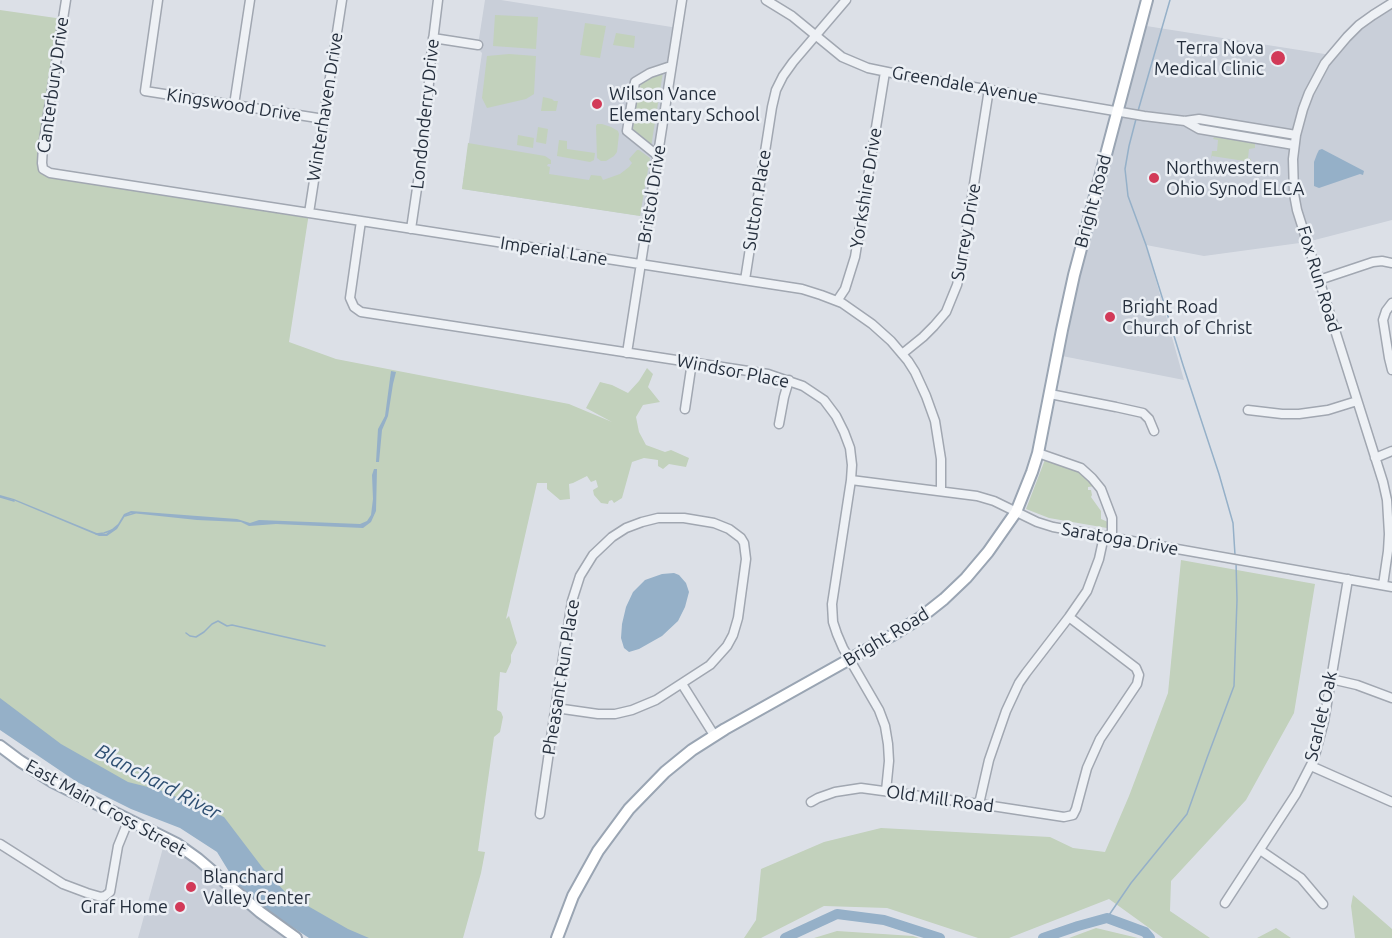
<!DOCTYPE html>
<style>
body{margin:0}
canvas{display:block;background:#dce0e7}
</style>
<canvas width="1392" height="938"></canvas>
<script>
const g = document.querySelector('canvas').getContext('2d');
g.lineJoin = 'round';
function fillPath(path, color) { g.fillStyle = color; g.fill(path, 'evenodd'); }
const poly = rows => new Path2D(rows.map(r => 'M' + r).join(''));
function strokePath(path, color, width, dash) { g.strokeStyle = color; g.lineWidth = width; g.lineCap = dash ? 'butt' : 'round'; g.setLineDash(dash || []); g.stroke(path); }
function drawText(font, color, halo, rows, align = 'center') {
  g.font = font + ' Ubuntu,sans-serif'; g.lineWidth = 5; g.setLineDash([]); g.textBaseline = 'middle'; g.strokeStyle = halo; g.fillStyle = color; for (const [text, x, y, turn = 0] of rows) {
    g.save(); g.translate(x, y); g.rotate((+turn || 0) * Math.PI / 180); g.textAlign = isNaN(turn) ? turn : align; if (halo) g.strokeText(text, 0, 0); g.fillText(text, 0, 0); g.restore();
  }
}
fillPath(poly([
 [485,0,501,0,678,28,648,217,462,189,482,53,478,49,478,45],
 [1392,3,1392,220,1307,242,1204,256,1146,245,1184,380,1057,355,1140,25,1331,55,1336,49],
 [166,837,296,938,138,938]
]), '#c9cfd9');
fillPath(poly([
 [0,10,63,19,43,169,309,213,289,342,336,359,569,404,612,422,586,408,600,382,612,385,628,393,639,381,647,368,653,374,648,387,660,402,643,405,636,417,639,432,646,445,665,452,671,450,689,458,686,467,669,464,663,469,658,466,658,460,644,458,632,462,622,498,614,503,612,500,609,501,608,504,601,503,594,495,593,490,598,487,596,480,591,482,587,476,573,483,569,484,570,499,560,500,547,489,547,483,537,483,506,619,509,616,517,643,511,655,511,662,506,673,500,672,497,710,501,712,503,717,500,732,494,737,478,851,485,852,481,873,463,938,345,938,270,897,216,831,0,714],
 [495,15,538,17,536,49,493,46],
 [585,23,606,26,600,58,580,55],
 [616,33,635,36,634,48,613,45],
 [509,54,536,56,534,94,526,99,487,108,482,98,487,56],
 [663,72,651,147,640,137,633,129,637,90,644,81,651,78,652,75],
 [543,97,552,99,554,101,558,101,556,111,541,111],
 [597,124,602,124,611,127,618,131,619,134,617,152,614,156,606,161,601,161,597,158,596,126],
 [538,127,548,129,546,144,536,142],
 [518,135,534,138,533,148,517,145],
 [1214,137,1255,143,1255,148,1249,149,1248,158,1251,159,1251,162,1212,156,1211,159,1212,151,1217,151,1218,140,1213,139],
 [559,140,567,141,567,149,595,153,594,160,590,162,557,156],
 [468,143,545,156,551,160,551,164,548,164,547,166,550,167,549,174,589,180,591,175,601,176,603,180,620,174,629,167,632,163,629,159,637,150,639,150,650,158,640,216,462,189],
 [1046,457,1078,470,1095,486,1088,487,1088,490,1091,490,1092,495,1091,497,1101,511,1101,519,1108,522,1107,528,1049,518,1026,509],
 [1181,560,1315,584,1294,713,1246,800,1171,881,1170,911,1210,938,1163,938,1109,899,1009,938,978,938,887,908,824,906,761,938,744,938,756,920,761,869,824,842,881,828,1050,837,1073,848,1105,852,1129,796,1168,693],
 [1353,895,1392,929,1392,938,1355,938,1351,906],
 [1096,928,1138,938,1069,938],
 [1276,928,1291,938,1257,938],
 [837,931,913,936,919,938,814,938]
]), '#c2d1bc');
fillPath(poly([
 [1322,149,1364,171,1363,175,1360,174,1319,188,1314,186,1314,162,1317,154,1319,150],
 [391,371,396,372,393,384,388,416,382,430,379,462,376,462,378,429,385,416],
 [374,469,377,469,376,511,371,522,363,528,276,524,249,526,241,522,197,520,131,513,125,516,117,529,107,536,99,536,13,500,0,497,0,495,14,499,99,534,106,534,118,524,124,514,131,511,237,519,250,523,259,520,360,524,367,521,371,515,373,499,372,475],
 [674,573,679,575,686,583,689,592,685,607,678,621,662,636,639,649,629,652,624,648,621,638,622,624,626,607,633,592,645,580,662,574],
 [0,698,61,744,128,782,160,790,224,817,262,867,287,894,348,929,369,938,309,938,283,921,263,908,239,888,217,852,180,828,131,809,77,782,0,730]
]), '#95b0c8');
strokePath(poly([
 [1138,111,1170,0],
 [1136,119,1129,146,1125,169,1128,196,1146,245,1183,365,1219,474,1233,523,1235,555],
 [0,497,14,501],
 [125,516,135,513],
 [96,534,104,533,112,530],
 [186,633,190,636,196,637,204,632,212,624,218,621,227,626,232,625,325,646],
 [1107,918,1131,883,1187,814,1207,758,1234,686,1237,600,1236,562]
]), '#95b0c8', 1.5);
strokePath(poly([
 [785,938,837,914,884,920,940,938],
 [1043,938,1078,926,1107,918,1145,932,1150,938]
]), '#95b0c8', 10);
const minor = poly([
 [66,0,43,146,42,163,43,169,50,173,802,289,821,295,842,303,872,324,891,341,908,361,915,372,926,396,935,421,941,459,941,491],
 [158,0,145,91,324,119],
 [766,0,792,16,842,57,868,68,897,74,1144,116,1185,121,1199,119,1296,135],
 [433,38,478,45],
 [234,105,250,0],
 [1185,121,1199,129,1294,145],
 [658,156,627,131,635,82,650,73,671,66],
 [309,213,342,0],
 [361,221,350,298,354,307,361,312,768,374,803,386,824,400,836,416,844,432,850,448,852,465,851,480,832,604,833,622,837,634,843,648,879,710,885,726,888,744,889,761,886,791],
 [411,229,425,134,431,57,438,0],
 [745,280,772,107,776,90,783,76,793,62,846,0],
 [1319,280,1373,262,1382,261,1392,263],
 [837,301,845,289,855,257,885,72],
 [1392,303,1386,311,1383,320,1389,358,1392,370],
 [627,353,682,0],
 [902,354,923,337,934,326,946,312,957,285,960,273,989,89],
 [1050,394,1116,407,1143,413,1149,419,1154,431],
 [685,409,692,362],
 [1248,410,1282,414,1299,414,1328,410,1357,401],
 [779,424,784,397,789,380],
 [1038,453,1081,468,1092,478,1101,489,1112,518,1112,537],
 [1375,458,1392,451],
 [851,480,977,496,994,501,1037,522,1053,527,1392,587],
 [1383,585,1388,551,1389,534,1387,500,1383,482,1297,210,1294,194,1293,159,1296,135,1303,109,1309,93,1325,63,1347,37,1359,25,1373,15,1392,3],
 [1331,679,1357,685,1392,698],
 [682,684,714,735],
 [1311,766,1392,802],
 [811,802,818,798,835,792,861,788,979,804,1064,817,1073,815,1076,809,1087,768,1100,739,1137,684,1139,675,1136,668,1069,617],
 [979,804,989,760,1006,711,1019,683,1026,673,1069,617,1087,591,1099,559,1104,536],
 [540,814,558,690,572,601,580,576,593,555,612,537,626,528,642,522,658,518,684,518,714,523,729,529,741,538,744,543,746,559,738,618,733,635,727,646,710,665,656,700,632,710,615,714,598,714,556,708],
 [0,844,63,884,87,893,101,897,105,896,110,892,118,846,129,819],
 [1260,850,1301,878,1323,904],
 [1225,903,1296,794,1314,759,1324,721,1348,579]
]);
const major = poly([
 [0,746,20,761,53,782,177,844,198,859,260,912,296,938],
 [557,938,573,896,598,851,629,809,665,772,692,750,725,729,891,636,920,618,944,599,966,578,988,552,1016,512,1032,472,1038,453,1062,330,1074,275,1147,0]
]);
strokePath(minor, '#a1a7b1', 11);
strokePath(major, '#9aa5b3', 14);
strokePath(minor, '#eef1f5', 8);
strokePath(major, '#fff', 10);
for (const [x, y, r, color] of [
 [1278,58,8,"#d23a58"],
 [597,104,6,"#d23a58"],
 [1154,178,6,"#d23a58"],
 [1110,317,6,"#d23a58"],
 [191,887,6,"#d23a58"],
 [180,907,6,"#d23a58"]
]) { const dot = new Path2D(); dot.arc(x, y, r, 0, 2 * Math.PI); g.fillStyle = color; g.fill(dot); strokePath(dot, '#ebeff4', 2); }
drawText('18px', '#252f3d', '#ebeff4', [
 ["Terra Nova",1264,48,"right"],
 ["Medical Clinic",1264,69,"right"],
 ["Wilson Vance",609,94],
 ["Elementary School",609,115],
 ["Northwestern",1166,168],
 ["Ohio Synod ELCA",1166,189],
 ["Bright Road",1122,307],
 ["Church of Christ",1122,328],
 ["Blanchard",203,877],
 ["Valley Center",203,898],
 ["Graf Home",168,907,"right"]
], 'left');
drawText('18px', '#252f3d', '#ebeff4', [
 ["Canterbury Drive",53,85,-82],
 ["Greendale Avenue",965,85,10],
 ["Kingswood Drive",234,105,9],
 ["Winterhaven Drive",325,107,-81],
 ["Londonderry Drive",425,114,-84],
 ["Yorkshire Drive",866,188,-81],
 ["Bristol Drive",652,194,-81],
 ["Sutton Place",757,200,-81],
 ["Bright Road",1093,201,-75],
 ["Surrey Drive",966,232,-80],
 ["Imperial Lane",554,251,9],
 ["Fox Run Road",1319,279,73],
 ["Windsor Place",733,371,11],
 ["Saratoga Drive",1120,539,10],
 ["Bright Road",886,637,-31],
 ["Pheasant Run Place",561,677,-81],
 ["Scarlet Oak",1321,716,-77],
 ["Old Mill Road",940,799,8],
 ["East Main Cross Street",106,808,29]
]);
drawText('italic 20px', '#2e4f72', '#ebeff4', [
 ["Blanchard River",158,782,28]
]);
</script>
